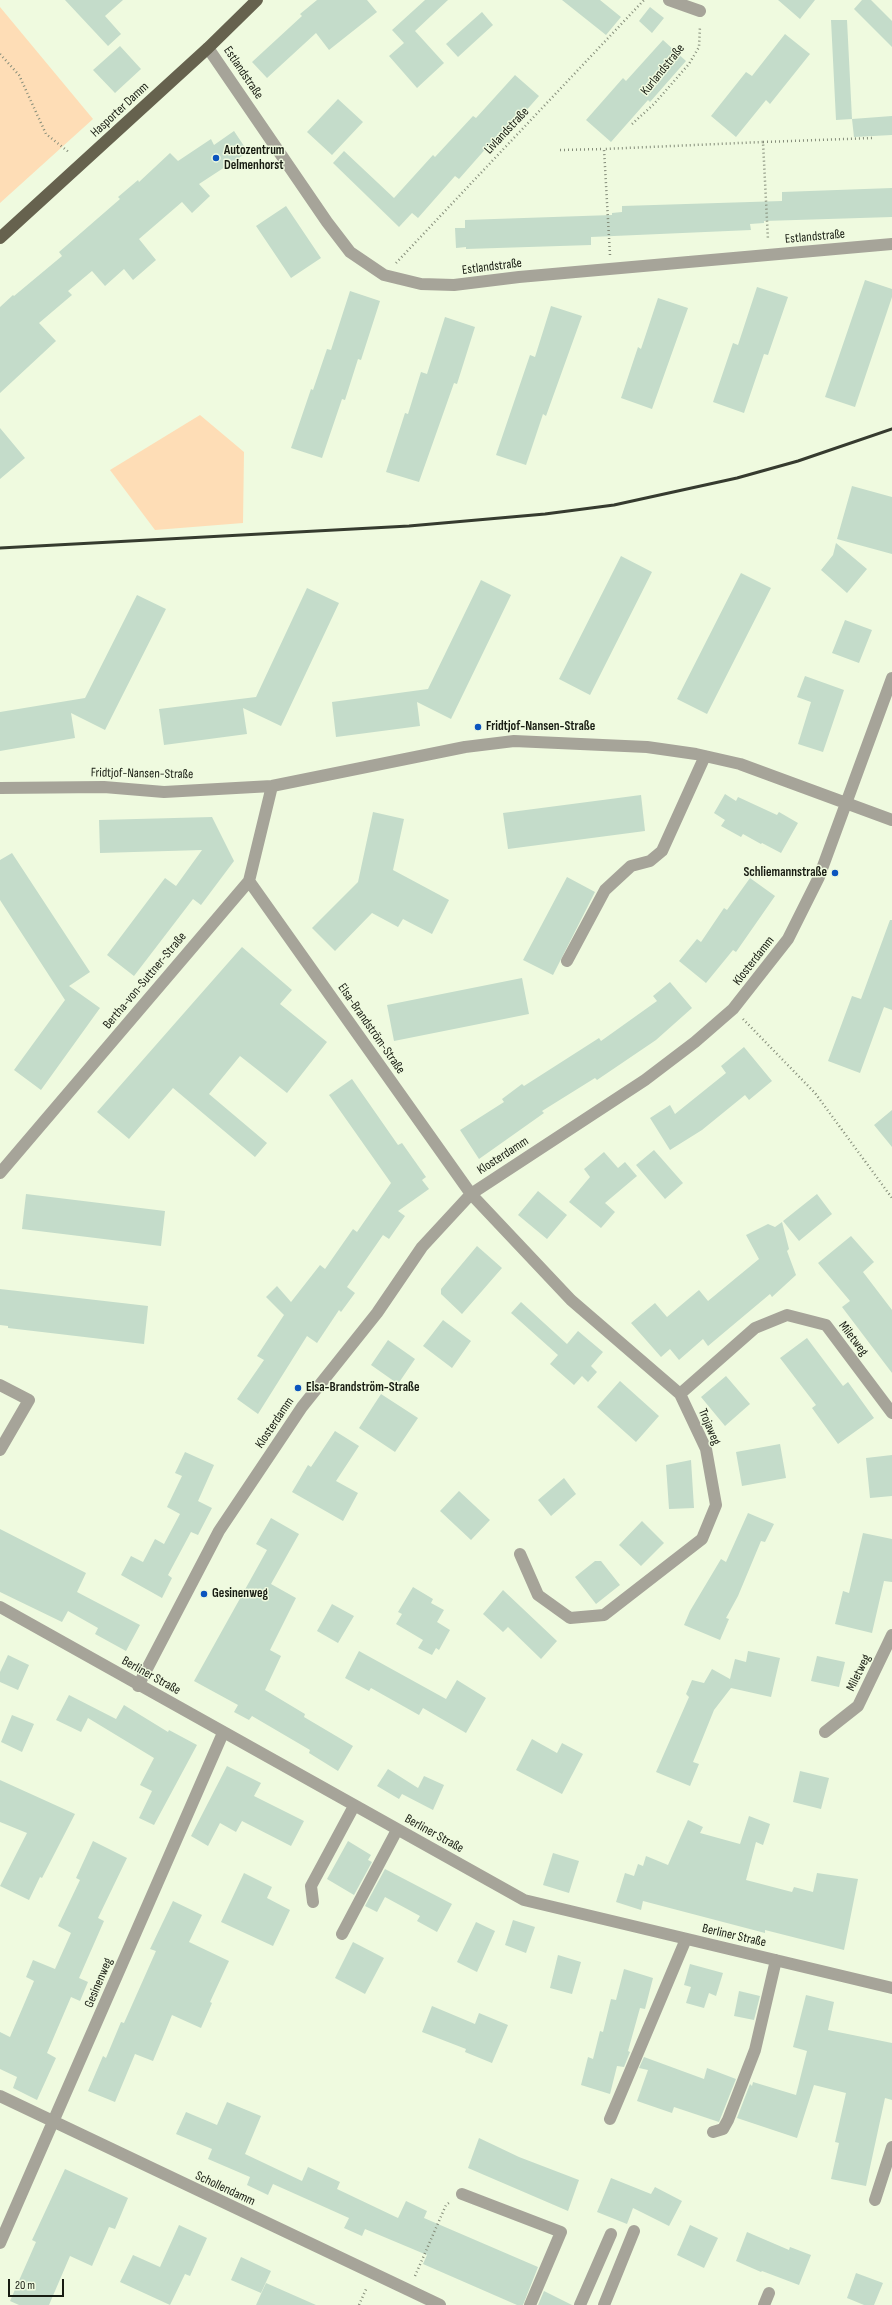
<!DOCTYPE html>
<meta charset="utf-8">
<style>
body{margin:0}
#map{position:relative;width:892px;height:2305px;overflow:hidden;background:#effadf;font-family:"Sofia Sans Condensed",sans-serif}
canvas{display:block}
.scale{position:absolute;left:8px;top:2279px;width:56px;height:18px;box-sizing:border-box;border:2px solid #181c12;border-top:0;padding-left:5px;font-size:12px;line-height:14px;white-space:nowrap;color:#181c12;-webkit-text-stroke:3px #effadf;paint-order:stroke}
</style>
<div id="map">
<canvas width="892" height="2305"></canvas>
<div class="scale">20 m</div>
</div>
<script>
const g = document.querySelector('canvas').getContext('2d');
g.lineJoin = 'round';
function fillPath(path, color) { g.fillStyle = color; g.fill(path, 'evenodd'); }
const poly = rows => new Path2D(rows.map(r => 'M' + r).join(''));
function strokePath(path, color, width, dash) { g.strokeStyle = color; g.lineWidth = width; g.lineCap = dash ? 'butt' : 'round'; g.setLineDash(dash || []); g.stroke(path); }
function drawText(font, color, halo, rows, align = 'center') {
  g.font = font + ' "Sofia Sans Condensed",sans-serif'; g.lineWidth = 3; g.setLineDash([]); g.textBaseline = 'middle'; g.strokeStyle = halo; g.fillStyle = color; for (const [text, x, y, turn = 0] of rows) {
    g.save(); g.translate(x, y); g.rotate((+turn || 0) * Math.PI / 180); g.textAlign = isNaN(turn) ? turn : align; if (halo) g.strokeText(text, 0, 0); g.fillText(text, 0, 0); g.restore();
  }
}
fillPath(poly([
 [0,7,93,119,0,203],
 [200,415,244,452,243,523,155,530,110,470]
]), '#feddb6');
fillPath(poly([
 [65,0,123,0,105,16,121,34,108,46],
 [317,0,367,0,377,12,329,50,316,33,267,78,252,62,302,16,300,14],
 [425,0,448,0,415,31,444,63,417,88,389,56,404,43,392,30],
 [562,0,600,0,621,17,606,35],
 [778,0,815,0,800,19],
 [862,0,871,0,892,21,892,47,854,9],
 [650,7,664,18,652,33,639,21],
 [482,12,493,25,458,57,446,44],
 [831,20,847,20,852,119,836,120],
 [785,34,810,54,770,104,766,100,736,137,711,116,746,72,752,76],
 [663,40,686,61,650,102,648,100,611,142,586,120,623,78,626,81],
 [120,46,141,69,115,93,93,70],
 [515,75,539,96,500,140,496,137,459,179,455,176,418,218,412,213,399,227,333,163,344,151,394,198,433,155,435,157,473,116,476,118],
 [338,99,363,122,332,155,307,132],
 [892,116,892,135,854,137,852,119],
 [234,131,248,152,199,184,210,196,192,213,182,202,139,239,156,260,133,280,124,269,105,286,92,271,68,291,72,295,39,323,56,341,0,393,0,307,13,295,14,296,62,256,59,252,120,199,118,197,138,180,139,182,170,153,178,161,211,139,214,145],
 [892,188,892,217,764,221,764,223,750,224,751,230,591,237,591,245,466,249,466,247,456,248,455,228,465,228,465,220,612,215,612,213,622,212,622,206,782,201,782,192],
 [286,206,321,258,291,278,256,226],
 [865,280,892,289,892,297,855,407,825,397],
 [757,287,788,297,768,355,764,354,744,413,713,402,733,343,738,345],
 [350,291,380,301,361,360,358,359,345,400,342,399,322,458,291,448,311,389,313,390,327,349,331,350],
 [658,298,688,308,652,409,621,398,638,347,641,349],
 [551,306,582,316,546,416,543,414,526,465,496,455,530,355,535,357],
 [445,317,475,327,457,384,454,383,419,482,386,472,405,413,408,414,421,372,427,374],
 [0,428,25,458,0,479],
 [852,486,892,497,892,554,837,539],
 [836,543,867,569,847,593,821,570,833,555],
 [621,556,652,572,590,695,559,679],
 [741,573,771,588,707,714,677,699],
 [481,580,511,595,451,719,417,702,420,726,336,737,332,702,428,689],
 [307,588,339,603,281,726,243,708,247,734,164,745,159,709,256,697],
 [137,595,166,609,105,730,71,713,75,738,0,751,0,712,85,698],
 [845,620,872,630,859,663,832,653],
 [805,676,844,690,823,752,798,744,811,702,797,697],
 [725,794,736,801,738,797,777,815,779,812,798,823,781,853,762,843,761,844,743,834,741,837,721,826,725,820,714,813],
 [641,795,645,831,508,849,503,813],
 [373,812,404,819,393,870,449,900,432,934,403,919,398,927,372,913,335,951,312,928,358,882],
 [212,817,234,861,201,905,193,899,134,976,107,955,165,878,176,886,202,850,100,853,99,820],
 [12,853,90,972,69,986,100,1008,41,1090,14,1070,65,1000,0,900,0,860],
 [567,877,595,892,553,975,523,960],
 [750,878,775,896,736,952,733,950,706,983,679,961,697,939,701,942,724,908,727,910],
 [890,920,892,920,892,1010,884,1007,860,1073,828,1061,852,996,861,999],
 [242,947,292,990,280,1004,327,1042,287,1093,240,1056,209,1094,267,1143,255,1157,173,1088,129,1139,97,1112],
 [522,978,529,1014,394,1041,387,1005],
 [670,982,692,1008,656,1040,597,1080,595,1078,542,1111,544,1113,479,1159,460,1130,504,1102,502,1099,522,1084,524,1086,599,1038,601,1041,657,1001,653,996],
 [744,1047,772,1081,749,1100,745,1095,702,1130,670,1150,650,1118,670,1105,675,1114,726,1073,721,1066],
 [352,1079,398,1145,402,1143,426,1177,422,1180,429,1189,398,1211,405,1216,389,1239,383,1235,347,1287,355,1293,341,1312,339,1310,317,1343,307,1336,258,1414,237,1399,264,1360,257,1356,284,1315,266,1297,277,1286,291,1302,320,1265,325,1269,353,1229,357,1232,391,1183,329,1095],
 [892,1110,892,1147,874,1125],
 [654,1150,683,1183,665,1199,636,1165],
 [604,1152,618,1168,625,1162,637,1176,605,1203,615,1212,601,1228,569,1202,590,1177,584,1169],
 [538,1191,567,1215,547,1239,518,1215],
 [26,1194,165,1211,161,1246,22,1229],
 [817,1194,832,1214,799,1241,783,1221],
 [782,1222,789,1249,787,1251,796,1275,772,1297,770,1294,708,1346,703,1339,679,1360,670,1349,661,1357,631,1323,655,1303,667,1317,699,1290,708,1301,759,1259,746,1235,768,1224,775,1227],
 [851,1236,874,1262,863,1272,892,1310,892,1373,842,1307,850,1301,818,1263],
 [477,1246,502,1268,462,1314,441,1294,441,1289],
 [0,1289,148,1306,144,1344,8,1328,8,1326,0,1325],
 [521,1302,567,1344,578,1331,603,1352,591,1366,597,1372,588,1382,582,1376,574,1385,550,1364,558,1355,511,1313],
 [443,1320,471,1341,452,1368,423,1346],
 [807,1338,843,1386,848,1382,874,1418,838,1444,812,1408,816,1405,780,1358],
 [388,1340,415,1359,398,1384,371,1365],
 [726,1376,750,1404,725,1426,701,1397],
 [620,1381,659,1416,636,1442,597,1407],
 [381,1394,418,1418,395,1452,359,1428],
 [335,1431,359,1446,336,1481,358,1493,343,1521,292,1492,308,1465,311,1467],
 [780,1444,786,1478,742,1486,736,1452],
 [185,1452,214,1465,198,1501,212,1508,198,1535,191,1532,168,1575,172,1578,162,1598,121,1575,131,1556,143,1562,155,1539,164,1544,180,1514,167,1507,182,1476,175,1473],
 [892,1455,892,1496,870,1498,866,1458],
 [691,1460,694,1508,669,1509,666,1465],
 [564,1478,576,1494,551,1516,538,1500],
 [459,1491,490,1520,471,1540,440,1511],
 [748,1513,774,1524,765,1542,761,1541,738,1596,726,1618,729,1619,720,1640,684,1625,690,1611,721,1559,726,1562],
 [271,1518,299,1534,271,1584,296,1598,270,1650,281,1656,265,1690,305,1714,304,1717,353,1746,338,1771,309,1753,310,1750,252,1716,249,1720,234,1712,238,1705,194,1681,267,1550,256,1544],
 [642,1521,664,1543,641,1566,619,1545],
 [0,1529,86,1573,77,1592,140,1625,126,1651,95,1634,98,1628,68,1611,62,1622,0,1592],
 [863,1533,892,1539,892,1582,884,1581,872,1633,835,1624,843,1591,849,1593],
 [595,1561,601,1561,620,1585,596,1604,575,1577],
 [413,1587,433,1599,431,1603,444,1610,437,1622,450,1630,439,1650,436,1648,432,1655,418,1648,423,1640,396,1624,402,1614,398,1612],
 [503,1590,557,1641,541,1659,508,1627,503,1632,483,1614],
 [332,1604,354,1616,338,1643,317,1631],
 [359,1651,446,1699,457,1680,486,1698,466,1733,423,1708,419,1715,371,1688,369,1691,345,1678],
 [748,1651,780,1658,771,1697,731,1688,714,1710,693,1762,699,1764,690,1786,656,1772,689,1697,686,1694,692,1680,704,1683,712,1669,730,1679,735,1659,746,1662],
 [8,1655,29,1665,18,1690,0,1682,0,1672],
 [817,1656,845,1662,839,1687,811,1681],
 [69,1695,116,1719,124,1705,168,1732,169,1730,197,1745,154,1825,139,1818,152,1791,140,1785,154,1758,88,1718,81,1732,56,1720],
 [12,1715,34,1724,22,1752,1,1742],
 [532,1739,557,1753,562,1743,583,1754,562,1794,516,1770],
 [227,1766,261,1783,254,1796,304,1821,291,1846,242,1821,236,1832,220,1823,208,1846,191,1836],
 [388,1769,418,1788,424,1776,444,1785,433,1810,402,1794,399,1799,377,1786],
 [800,1771,829,1778,821,1809,793,1802],
 [0,1780,75,1814,42,1878,40,1877,29,1900,0,1886,27,1833,0,1822],
 [749,1816,770,1824,763,1845,756,1842,746,1880,792,1892,794,1887,813,1892,817,1873,858,1879,844,1950,765,1930,765,1933,643,1901,641,1910,616,1902,625,1873,634,1876,638,1864,643,1866,646,1856,668,1865,688,1820,703,1827,700,1833,740,1844],
 [93,1841,127,1858,98,1918,104,1921,79,1978,88,1982,80,2001,71,1997,47,2053,56,2058,37,2100,13,2088,17,2077,0,2069,0,2032,10,2037,34,1981,26,1977,33,1960,55,1969,71,1933,58,1926,80,1880,76,1878],
 [348,1841,371,1855,368,1860,372,1862,354,1895,327,1879],
 [553,1853,579,1861,569,1893,543,1885],
 [385,1869,452,1904,437,1932,417,1921,420,1916,385,1897,377,1912,365,1906],
 [244,1873,272,1887,267,1898,290,1910,273,1946,221,1922],
 [173,1901,202,1915,189,1942,229,1961,210,2002,212,2003,201,2028,172,2015,153,2061,135,2054,115,2102,88,2091,103,2056,106,2058,121,2022,124,2023,156,1951,150,1949],
 [513,1920,535,1927,526,1953,505,1945],
 [476,1922,495,1931,477,1972,457,1962],
 [353,1942,384,1958,365,1994,335,1978],
 [558,1955,581,1962,572,1994,550,1988],
 [690,1964,723,1973,716,1996,709,1993,704,2008,686,2003,691,1987,684,1985],
 [624,1969,653,1978,645,2009,640,2008,628,2051,630,2052,624,2067,617,2066,610,2094,581,2085,588,2057,593,2059,600,2031,603,2032,611,1999,616,2000],
 [739,1991,760,1996,754,2020,734,2016],
 [806,1995,834,2002,828,2030,892,2043,892,2100,885,2098,866,2186,831,2179,839,2143,835,2142,846,2093,814,2085,797,2138,737,2118,750,2084,752,2086,753,2082,796,2095,807,2051,793,2047],
 [432,2006,475,2024,479,2013,508,2025,492,2063,465,2052,466,2049,422,2032],
 [644,2057,704,2079,707,2068,736,2079,719,2122,674,2107,672,2113,637,2101,648,2070,639,2068],
 [227,2102,261,2116,245,2154,302,2181,308,2167,340,2182,337,2189,398,2218,406,2201,427,2211,424,2218,538,2267,523,2305,517,2305,423,2264,427,2255,365,2229,362,2236,344,2228,349,2218,273,2184,268,2195,247,2185,250,2177,208,2159,212,2149,176,2134,186,2112,217,2125],
 [479,2138,519,2157,579,2180,568,2211,468,2168],
 [65,2169,128,2198,115,2229,109,2227,92,2266,70,2256,49,2305,19,2305,10,2301,36,2242,32,2240],
 [611,2178,651,2194,655,2187,682,2201,669,2226,633,2208,627,2224,597,2212],
 [179,2225,207,2238,190,2276,185,2274,170,2305,120,2282,133,2255,160,2267],
 [690,2225,718,2238,704,2268,677,2255],
 [747,2232,789,2250,790,2247,811,2255,799,2285,762,2271,761,2272,736,2261],
 [241,2257,271,2271,261,2293,231,2280],
 [856,2273,883,2283,874,2305,864,2305,847,2298],
 [266,2283,316,2305,256,2305],
 [544,2291,572,2305,538,2305]
]), '#c4dcca');
strokePath(poly([
 [0,54,19,75,46,134,70,153],
 [632,124,654,104,689,64,699,47,700,26],
 [763,142,873,138],
 [560,150,604,149],
 [610,255,604,149,763,142,768,240],
 [396,263,644,0],
 [743,1019,815,1093,892,1198],
 [415,2276,446,2205,450,2202],
 [359,2305,367,2287]
]), '#848c79', 2.5, [1, 3]);
strokePath(poly([
 [669,0,700,11],
 [208,48,327,222,350,252,384,275,421,284,454,285,519,277,892,244],
 [0,788,104,787,164,792,272,786,465,747,514,741,647,747,696,754,740,764,892,820],
 [249,881,471,1194,571,1300,680,1394,706,1449,716,1505,702,1539,604,1615,570,1618,538,1595,520,1554],
 [567,961,605,890,631,866,650,861,662,851,705,756],
 [0,1173,249,881,272,786],
 [0,1385,29,1400,0,1450],
 [680,1394,755,1328,787,1315,826,1325,892,1413],
 [0,1607,524,1900,892,1988],
 [138,1686,219,1531,302,1407,377,1313,422,1247,471,1194,645,1080,695,1042,733,1009,788,939,819,877,892,678],
 [825,1732,858,1706,892,1635],
 [313,1902,311,1886,354,1806],
 [342,1934,397,1830],
 [0,2096,440,2305],
 [610,2119,686,1939],
 [713,2132,723,2129,728,2120,755,2050,776,1960],
 [462,2194,561,2232,530,2305],
 [875,2200,892,2147],
 [0,2243,223,1733],
 [580,2305,611,2234],
 [604,2305,634,2231],
 [764,2305,769,2293]
]), '#a6a499', 12);
strokePath(poly([
 [0,238,208,48,257,0]
]), '#66624e', 12);
strokePath(poly([
 [0,548,409,526,545,514,614,505,737,478,798,461,892,429]
]), '#363b2f', 3);
for (const [x, y, r, color] of [
 [216,158,4,"#0b54be"],
 [478,727,4,"#0b54be"],
 [835,873,4,"#0b54be"],
 [298,1388,4,"#0b54be"],
 [204,1594,4,"#0b54be"]
]) { const dot = new Path2D(); dot.arc(x, y, r, 0, 2 * Math.PI); g.fillStyle = color; g.fill(dot); strokePath(dot, '#effadf', 1.5); }
drawText('13px', '#181c12', '#effadf', [
 ["Kurlandstraße",663,70,-51],
 ["Estlandstraße",243,73,56],
 ["Hasporter Damm",120,110,-43],
 ["Livlandstraße",507,131,-47],
 ["Estlandstraße",815,237,-5],
 ["Estlandstraße",492,267,-7],
 ["Fridtjof-Nansen-Straße",142,774,1],
 ["Klosterdamm",754,961,-52],
 ["Bertha-von-Suttner-Straße",145,981,-50],
 ["Elsa-Brandström-Straße",371,1029,55],
 ["Klosterdamm",503,1156,-33],
 ["Miletweg",853,1339,53],
 ["Klosterdamm",275,1423,-56],
 ["Trojaweg",709,1427,67],
 ["Miletweg",859,1673,-64],
 ["Berliner Straße",151,1676,29],
 ["Berliner Straße",434,1834,29],
 ["Berliner Straße",734,1936,13],
 ["Gesinenweg",99,1983,-67],
 ["Schollendamm",225,2189,25]
]);
drawText('bold 13px', '#181c12', '#effadf', [
 ["Autozentrum",224,151],
 ["Delmenhorst",224,166],
 ["Fridtjof-Nansen-Straße",486,727],
 ["Schliemannstraße",827,873,"right"],
 ["Elsa-Brandström-Straße",306,1388],
 ["Gesinenweg",212,1594]
], 'left');
</script>
